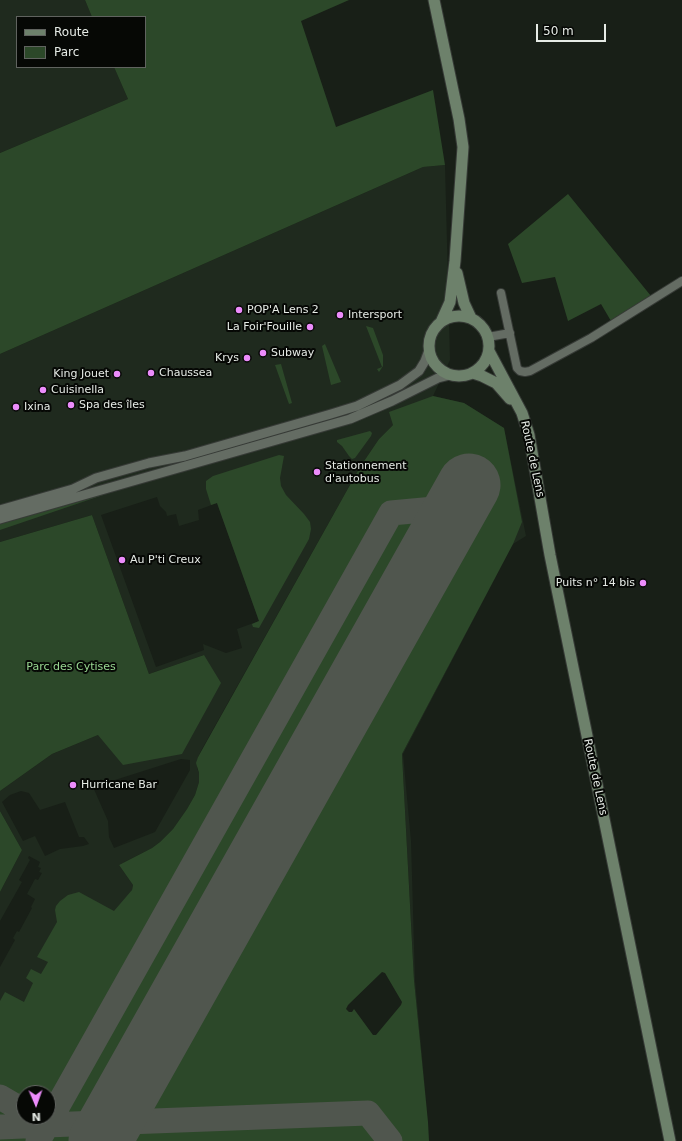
<!DOCTYPE html>
<meta charset="utf-8">
<style>
body{margin:0}
#map{position:relative;width:682px;height:1141px;overflow:hidden;background:#181f17;font-family:"DejaVu Sans",sans-serif}
canvas{display:block}
.legend{position:absolute;left:16px;top:16px;width:130px;height:52px;box-sizing:border-box;background:#060805;border:1px solid #60635f;margin:0;padding:5px 7px;list-style:none;font-size:12px;color:#e6ebe6}
.legend li{display:flex;align-items:center;gap:8px;height:20px}
.legend b{width:20px;border:1px solid #60635f}
.north{position:absolute;left:16px;top:1085px;width:40px;height:40px;box-sizing:border-box;background:#060805;border:1px solid #60635f;border-radius:50%;rotate:178deg;font-size:11px;font-weight:700;line-height:16px;text-align:center;color:#e6ebe6}
.north::after{content:'';display:block;margin:auto;width:14px;height:18px;background:#ec8cfb;clip-path:polygon(50% 0,100% 100%,50% 72%,0 100%)}
.scale{position:absolute;left:536px;top:24px;width:70px;height:18px;box-sizing:border-box;border:2px solid #e6ebe6;border-top:0;padding-left:5px;font-size:12px;line-height:14px;white-space:nowrap;color:#e6ebe6;-webkit-text-stroke:3px #060805;paint-order:stroke}
</style>
<div id="map">
<canvas width="682" height="1141"></canvas>
<ul class="legend">
<li><b style="height:5px;background:#6d816b"></b>Route</li>
<li><b style="height:11px;background:#2c4829"></b>Parc</li>
</ul>
<div class="north">N</div>
<div class="scale">50 m</div>
</div>
<script>
const g = document.querySelector('canvas').getContext('2d');
g.lineJoin = 'round';
function fillPath(path, color) { g.fillStyle = color; g.fill(path, 'evenodd'); }
const poly = rows => new Path2D(rows.map(r => 'M' + r).join(''));
function strokePath(path, color, width, dash) { g.strokeStyle = color; g.lineWidth = width; g.lineCap = dash ? 'butt' : 'round'; g.setLineDash(dash || []); g.stroke(path); }
function drawText(font, color, halo, rows, align = 'center') {
  g.font = font + ' "DejaVu Sans",sans-serif'; g.lineWidth = 4; g.setLineDash([]); g.textBaseline = 'middle'; g.strokeStyle = halo; g.fillStyle = color; for (const [text, x, y, turn = 0] of rows) {
    g.save(); g.translate(x, y); g.rotate((+turn || 0) * Math.PI / 180); g.textAlign = isNaN(turn) ? turn : align; if (halo) g.strokeText(text, 0, 0); g.fillText(text, 0, 0); g.restore();
  }
}
fillPath(poly([
 [0,0,85,0,92,17,17,17,17,67,114,67,128,99,0,153],
 [445,165,450,360,433,396,464,403,504,428,526,536,513,544,403,754,411,841,415,980,428,1122,429,1141,428,1122,414,980,402,754,513,544,393,425,379,439,360,467,202,749,198,757,197,768,199,773,199,782,195,795,187,809,173,829,160,842,152,848,119,865,133,885,132,890,55,1135,0,1137,0,967,15,940,13,938,17,931,19,932,32,908,31,907,35,899,27,894,35,879,38,880,42,873,39,872,41,868,38,867,40,862,29,856,28,858,30,860,19,880,22,882,0,921,0,892,22,850,0,811,0,791,52,754,98,735,204,655,149,674,92,515,0,542,0,354,423,167],
 [157,497,160,506,166,512,167,516,176,514,179,526,199,520,198,510,217,503,259,621,237,629,242,648,226,653,203,644,204,650,156,667,101,515],
 [181,759,190,760,190,770,155,832,114,848,109,837,108,821,93,787],
 [21,791,29,793,40,810,65,802,79,837,84,837,89,844,83,846,60,849,45,856,35,836,23,841,2,802,10,795],
 [24,1093,48,1093,48,1117,24,1117]
]), '#1f2a1e');
fillPath(poly([
 [85,0,349,0,301,21,336,127,433,90,445,165,423,167,0,354,0,153,128,99,114,67,145,67,145,17,92,17],
 [568,194,651,296,611,321,601,304,568,321,555,277,522,283,508,244],
 [366,326,373,328,383,355,383,366,379,372,377,369,382,367],
 [325,344,341,382,331,385,322,346],
 [281,364,292,403,289,404,275,365],
 [433,396,464,403,504,428,522,522,513,544,402,754,414,980,428,1122,429,1141,0,1141,0,1001,5,992,24,1002,33,983,26,978,31,969,41,974,48,962,37,957,57,922,55,910,56,906,60,901,68,895,79,892,114,911,132,890,133,885,119,865,152,848,160,842,173,829,187,809,195,795,199,782,199,773,196,763,198,757,360,467,379,439,393,425,389,412],
 [382,972,385,973,402,1002,401,1005,376,1035,373,1035,354,1009,352,1012,349,1012,346,1009,348,1005],
 [24,1093,48,1093,48,1117,24,1117],
 [370,431,372,433,371,436,355,458,352,459,349,456,342,446,337,442,337,440],
 [279,455,284,456,280,478,281,486,286,495,304,514,310,522,311,529,309,539,259,628,253,627,252,624,259,621,217,503,211,505,206,489,206,481,213,476],
 [103,493,103,495,0,530,0,522],
 [92,515,149,674,204,655,221,683,182,754,123,765,98,735,52,754,0,791,0,542],
 [0,811,22,850,0,892]
]), '#2c4829');
strokePath(poly([
 [0,1097,24,1111],
 [35,1118,46,1125,368,1113,390,1141],
 [0,1127,46,1125],
 [38,1141,391,513,456,507]
]), '#50564e', 25);
strokePath(poly([
 [100,1141,469,485]
]), '#50564e', 63);
const minor = poly([
 [501,293,517,368,520,371,525,372,530,371,591,338,682,281],
 [488,337,510,333]
]);
const tertiary = poly([
 [0,510,73,489,96,478,149,463,185,456,331,414,357,406,400,385,419,371,425,361,429,350],
 [0,519,350,419,392,401,438,378,450,375]
]);
const secondary = poly([
 [434,0,459,119,463,147,455,261,450,302,441,322],
 [457,273,464,303,471,318],
 '429 346a30 30 0 1 1 60 0a30 30 0 1 1-60 0Z',
 [489,351,522,413,529,435,550,555,670,1141],
 [473,373,482,376,496,383,510,399]
]);
strokePath(minor, '#363a36', 10);
strokePath(tertiary, '#363a36', 11);
strokePath(secondary, '#363a36', 13);
strokePath(minor, '#646c63', 8);
strokePath(tertiary, '#646c63', 9);
strokePath(secondary, '#6d816b', 11);
for (const [x, y, r, color] of [
 [239,310,4,"#ec8cfb"],
 [340,315,4,"#ec8cfb"],
 [310,327,4,"#ec8cfb"],
 [263,353,4,"#ec8cfb"],
 [247,358,4,"#ec8cfb"],
 [151,373,4,"#ec8cfb"],
 [117,374,4,"#ec8cfb"],
 [43,390,4,"#ec8cfb"],
 [71,405,4,"#ec8cfb"],
 [16,407,4,"#ec8cfb"],
 [317,472,4,"#ec8cfb"],
 [122,560,4,"#ec8cfb"],
 [643,583,4,"#ec8cfb"],
 [73,785,4,"#ec8cfb"]
]) { const dot = new Path2D(); dot.arc(x, y, r, 0, 2 * Math.PI); g.fillStyle = color; g.fill(dot); strokePath(dot, '#060805', 1.5); }
drawText('11px', '#e6ebe6', '#060805', [
 ["POP'A Lens 2",247,310],
 ["Intersport",348,315],
 ["La Foir'Fouille",302,327,"right"],
 ["Subway",271,353],
 ["Krys",239,358,"right"],
 ["Chaussea",159,373],
 ["King Jouet",109,374,"right"],
 ["Cuisinella",51,390],
 ["Spa des îles",79,405],
 ["Ixina",24,407],
 ["Stationnement",325,466],
 ["d'autobus",325,479],
 ["Au P'ti Creux",130,560],
 ["Puits n° 14 bis",635,583,"right"],
 ["Hurricane Bar",81,785]
], 'left');
drawText('11px', '#e6ebe6', '#060805', [
 ["Route de Lens",532,459,78],
 ["Route de Lens",595,777,78]
]);
drawText('11px', '#99d892', '#060805', [
 ["Parc des Cytises",71,667]
]);
</script>
